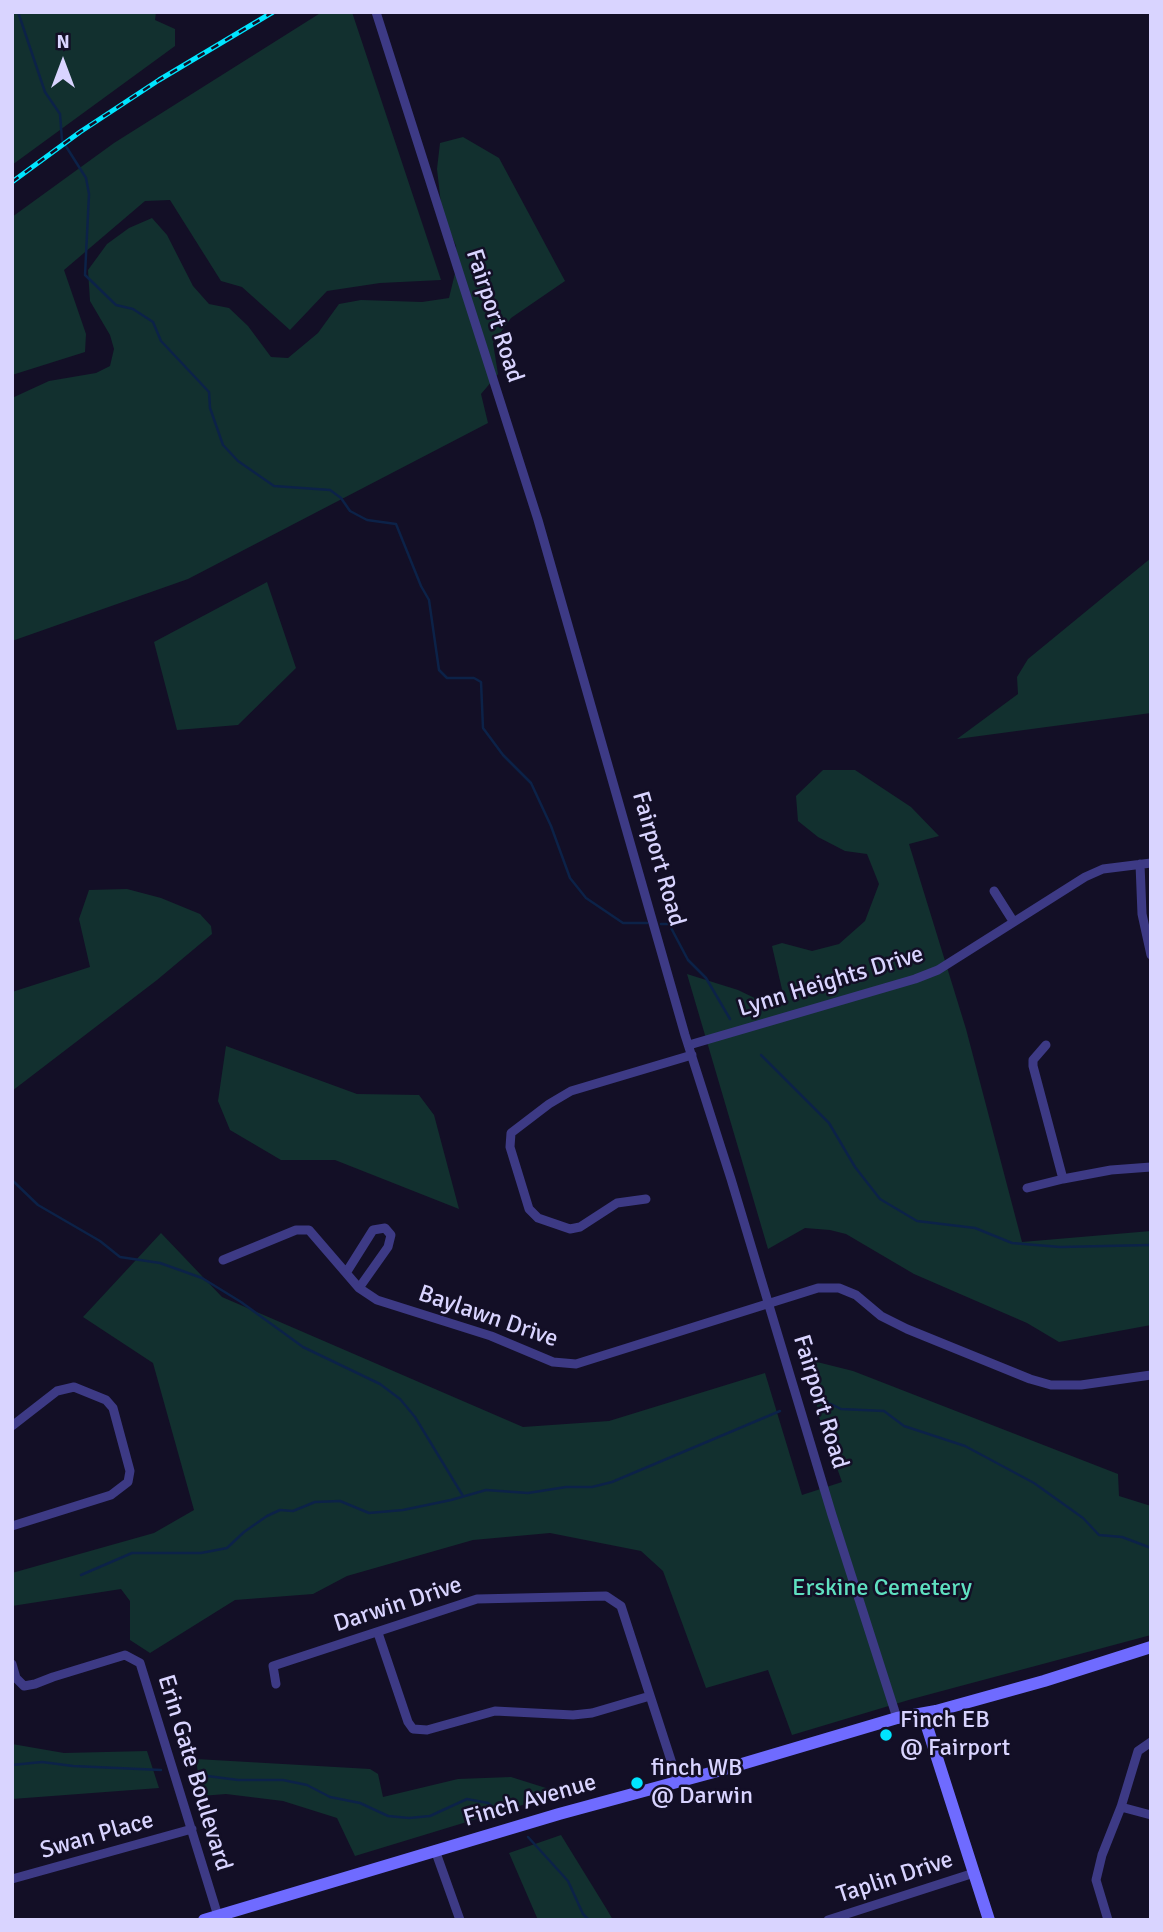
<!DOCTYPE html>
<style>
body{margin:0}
#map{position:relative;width:1163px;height:1932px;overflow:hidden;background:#130f26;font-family:Signika,sans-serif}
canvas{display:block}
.frame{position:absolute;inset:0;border:14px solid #d9d4ff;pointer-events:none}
.north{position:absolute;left:28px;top:28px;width:70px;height:70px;-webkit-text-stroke:5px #130f26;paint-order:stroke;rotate:0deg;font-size:19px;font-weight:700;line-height:28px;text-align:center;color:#d9d4ff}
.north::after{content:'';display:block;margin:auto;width:24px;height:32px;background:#d9d4ff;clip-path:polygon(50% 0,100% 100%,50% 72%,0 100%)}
</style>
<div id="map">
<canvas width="1163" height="1932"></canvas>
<div class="frame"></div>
<div class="north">N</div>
</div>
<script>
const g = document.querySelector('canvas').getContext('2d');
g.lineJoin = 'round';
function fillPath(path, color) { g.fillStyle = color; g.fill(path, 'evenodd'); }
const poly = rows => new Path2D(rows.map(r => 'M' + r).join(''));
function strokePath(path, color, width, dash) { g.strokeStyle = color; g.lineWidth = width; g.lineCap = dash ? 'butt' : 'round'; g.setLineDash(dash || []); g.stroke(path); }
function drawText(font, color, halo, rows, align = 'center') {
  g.font = font + ' Signika,sans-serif'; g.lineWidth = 5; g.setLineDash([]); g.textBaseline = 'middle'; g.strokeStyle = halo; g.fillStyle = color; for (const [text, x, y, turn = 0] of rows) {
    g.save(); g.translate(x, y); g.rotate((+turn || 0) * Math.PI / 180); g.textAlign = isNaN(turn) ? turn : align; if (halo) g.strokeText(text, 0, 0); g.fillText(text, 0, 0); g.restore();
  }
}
fillPath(poly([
 [12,12,156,12,155,20,175,29,175,46,12,165],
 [322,12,352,12,441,280,380,283,327,291,290,330,242,287,221,281,170,200,145,201,64,270,86,334,85,352,12,375,12,217,114,143],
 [463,137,499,158,565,281,511,318,493,343,498,374,481,394,488,423,188,579,12,641,12,398,49,381,96,373,110,366,114,349,110,335,90,301,88,270,107,244,129,228,152,218,167,235,193,286,209,304,229,308,248,326,271,357,288,358,318,333,339,304,361,300,422,302,449,298,457,265,456,246,442,213,437,169,440,143],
 [1151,558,1151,713,957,739,1018,694,1017,677,1028,659],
 [267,582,296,668,238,725,177,730,154,642],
 [823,770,855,770,911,807,939,836,909,844,966,1029,1022,1242,1151,1231,1151,1325,1059,1342,1027,1323,914,1274,846,1234,830,1230,805,1228,768,1249,687,974,738,990,765,1003,781,1005,784,998,772,946,782,943,812,951,839,944,865,921,879,884,867,854,845,851,818,837,798,821,796,796],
 [127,889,161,898,200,914,211,926,212,934,157,980,12,1091,12,992,90,967,79,919,89,890],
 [226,1046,357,1094,419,1095,434,1115,459,1209,335,1160,281,1160,230,1130,218,1101],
 [161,1233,222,1297,523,1427,609,1421,765,1373,802,1495,842,1482,819,1417,809,1360,853,1371,1118,1474,1119,1496,1151,1506,1151,1635,912,1699,792,1735,768,1670,706,1688,663,1571,641,1551,550,1533,473,1540,347,1576,313,1594,235,1600,150,1653,130,1640,130,1601,121,1589,12,1606,12,1573,154,1533,194,1510,153,1363,83,1317],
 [12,1744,64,1753,147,1751,159,1788,12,1799],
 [196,1759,370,1769,378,1774,383,1797,458,1779,511,1777,546,1788,552,1796,355,1856,337,1818,283,1801,226,1794,201,1796],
 [561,1835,606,1908,613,1920,538,1920,509,1853]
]), '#12302f');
strokePath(poly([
 [18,12,45,92,60,114,62,140,86,178,89,194,85,275,116,305,133,309,153,322,161,341,209,392,210,408,223,445,238,461,274,486,330,490,341,498,350,511,367,520,396,524,421,586,429,600,439,670,447,678,474,678,481,682,483,728,503,755,531,783,551,826,570,878,586,898,623,923,647,923],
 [661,924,669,924,688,960,706,978,730,1019],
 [761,1055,829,1123,855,1167,880,1199,917,1221,975,1228,1012,1243,1060,1247,1151,1245],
 [12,1180,38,1205,100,1241,120,1257,160,1263,202,1278,241,1302,303,1347,380,1384,400,1399,415,1417,463,1496],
 [813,1401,831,1404,841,1409,884,1411,904,1426,965,1446,1034,1483,1083,1518,1099,1535,1122,1537,1151,1548],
 [81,1575,132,1553,201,1553,227,1548,244,1532,267,1516,280,1510,293,1511,315,1502,340,1501,369,1513,403,1510,451,1500,486,1490,528,1493,566,1487,592,1487,612,1482,780,1411],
 [12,1765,42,1762,73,1766,161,1770],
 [192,1774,238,1780,283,1780,307,1785,330,1797,360,1803,388,1816,409,1818,430,1816,467,1799,488,1803,505,1816],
 [528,1837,568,1881,583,1914,589,1920]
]), '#0c2248', 2.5);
strokePath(poly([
 [376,12,538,520,685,1035,731,1179,832,1515,897,1718],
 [1140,864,1142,914,1151,955],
 [994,891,1013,921],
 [689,1045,915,979,938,970,1085,877,1103,869,1151,863],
 [1046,1045,1033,1060,1033,1066,1063,1179],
 [1027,1188,1063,1179,1111,1170,1151,1167],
 [646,1199,617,1203,580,1227,570,1229,538,1218,529,1209,510,1147,511,1133,549,1104,571,1091,692,1055],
 [223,1260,296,1230,309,1230,359,1288,377,1300,491,1336,553,1362,576,1364,818,1288,839,1288,856,1295,881,1316,907,1329,1030,1379,1051,1385,1081,1385,1151,1375],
 [346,1273,373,1230,385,1228,391,1235,388,1247,359,1288],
 [12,1426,57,1391,74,1387,106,1400,113,1408,130,1471,128,1482,111,1495,12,1526],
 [378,1633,408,1722,413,1729,427,1730,495,1711,573,1715,592,1713,650,1696],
 [12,1664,16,1678,24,1686,35,1684,53,1677,125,1655,140,1663,218,1916],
 [276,1684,273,1666,477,1599,606,1596,621,1606,678,1782],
 [1121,1807,1151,1815],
 [435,1850,460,1920],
 [12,1879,192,1829],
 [828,1920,974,1873],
 [1108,1920,1096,1880,1102,1855,1121,1807,1138,1751,1151,1742]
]), '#3d3a85', 9);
strokePath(poly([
 [923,1714,989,1920],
 [204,1920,559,1814,725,1769,897,1718,936,1711,1044,1681,1151,1647]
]), '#6f6bff', 12);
const rail = poly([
 [12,182,80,132,159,80,273,12]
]);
strokePath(rail, '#00e5ff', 5);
strokePath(rail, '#130f26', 2.5, [8]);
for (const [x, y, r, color] of [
 [886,1735,7,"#00e5ff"],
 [637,1783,7,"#00e5ff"]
]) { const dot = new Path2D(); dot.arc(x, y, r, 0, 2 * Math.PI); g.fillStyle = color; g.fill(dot); strokePath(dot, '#130f26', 2.5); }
drawText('24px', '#d9d4ff', '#130f26', [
 ["Fairport Road",494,316,72],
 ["Fairport Road",658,859,74],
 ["Lynn Heights Drive",831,982,-17],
 ["Baylawn Drive",488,1317,19],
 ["Fairport Road",820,1402,73],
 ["Darwin Drive",398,1605,-18],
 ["Erin Gate Boulevard",194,1773,73],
 ["Finch Avenue",530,1801,-16],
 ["Swan Place",97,1836,-16],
 ["Taplin Drive",895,1878,-18]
]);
drawText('24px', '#5fe0c0', '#130f26', [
 ["Erskine Cemetery",882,1589]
]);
drawText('24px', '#d9d4ff', '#130f26', [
 ["Finch EB",900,1721],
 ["@ Fairport",900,1749],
 ["finch WB",651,1769],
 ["@ Darwin",651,1797]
], 'left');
</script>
